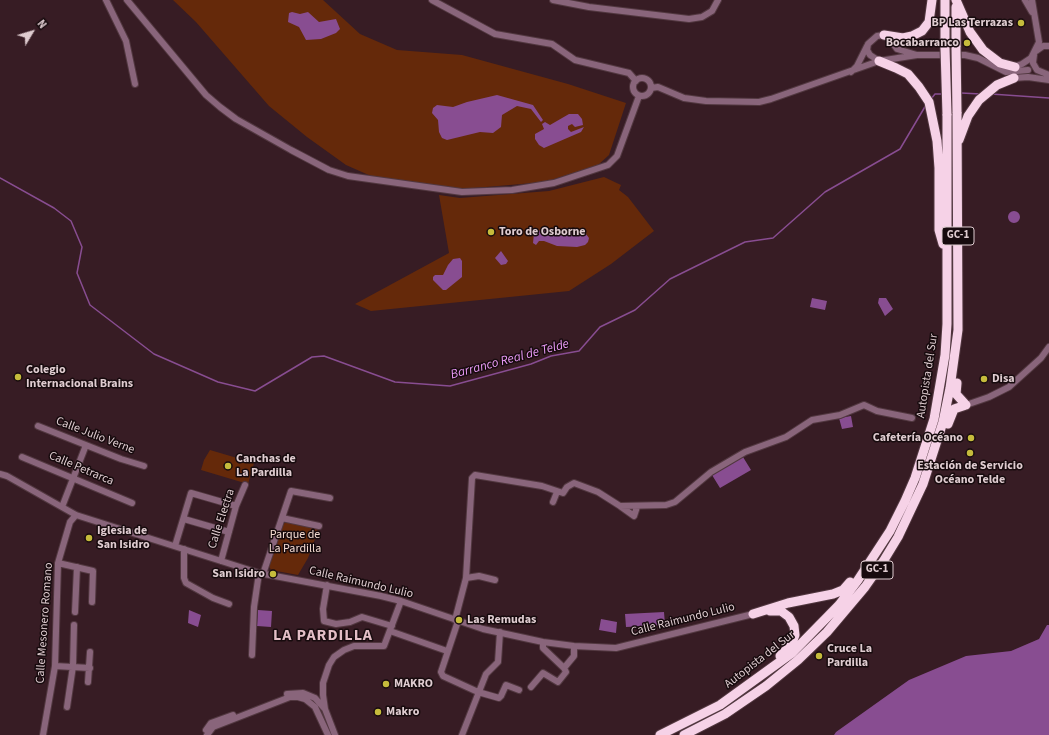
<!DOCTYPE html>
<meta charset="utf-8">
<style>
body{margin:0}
#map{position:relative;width:1049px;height:735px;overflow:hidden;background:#371c24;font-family:"Source Sans 3",sans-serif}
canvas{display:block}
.north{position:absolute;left:12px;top:12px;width:40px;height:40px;-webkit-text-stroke:3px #170b0e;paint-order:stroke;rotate:52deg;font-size:11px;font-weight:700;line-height:16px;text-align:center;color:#dfccd0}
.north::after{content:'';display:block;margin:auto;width:14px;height:18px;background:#dfccd0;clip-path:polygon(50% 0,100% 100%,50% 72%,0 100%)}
</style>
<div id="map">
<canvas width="1049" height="735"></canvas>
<div class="north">N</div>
</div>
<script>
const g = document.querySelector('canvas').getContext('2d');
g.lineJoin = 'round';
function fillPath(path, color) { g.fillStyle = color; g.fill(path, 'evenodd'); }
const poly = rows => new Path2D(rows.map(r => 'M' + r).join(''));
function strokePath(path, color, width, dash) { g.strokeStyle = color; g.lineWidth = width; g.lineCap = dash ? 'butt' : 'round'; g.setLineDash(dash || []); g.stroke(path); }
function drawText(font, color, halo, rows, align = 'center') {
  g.font = font + ' "Source Sans 3",sans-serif'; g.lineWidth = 3; g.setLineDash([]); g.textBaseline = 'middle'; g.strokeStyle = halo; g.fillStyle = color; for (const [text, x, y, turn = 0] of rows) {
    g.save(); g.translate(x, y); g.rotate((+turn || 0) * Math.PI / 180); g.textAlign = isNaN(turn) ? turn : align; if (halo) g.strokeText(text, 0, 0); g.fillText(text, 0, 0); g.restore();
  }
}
fillPath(poly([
 [173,0,323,0,360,34,397,50,462,55,568,84,626,103,609,155,598,165,545,182,462,189,371,176,346,165,307,137,269,106,196,22],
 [604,177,621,185,619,190,628,197,654,231,611,264,569,291,371,311,355,304,449,253,439,195,460,198,549,191],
 [210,450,254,463,248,484,201,470,204,460],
 [286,522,319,528,308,558,298,575,271,570,269,566,282,525]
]), '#65290a');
fillPath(poly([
 [292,12,300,14,308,12,319,22,336,19,340,29,336,33,321,39,306,40,299,27,288,22,289,13],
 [497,95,533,105,543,120,541,122,531,109,517,106,502,115,501,127,493,133,480,132,447,140,442,138,439,132,438,120,432,113,433,108,437,105,453,107,467,102],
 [569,114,578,114,582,119,583,125,575,127,572,124,568,126,568,129,571,132,584,127,581,132,544,148,539,145,535,139,535,134,544,129,542,124,545,122,550,125],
 '1008 217a6 6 0 1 1 12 0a6 6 0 1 1-12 0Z',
 [553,228,561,229,569,228,578,233,586,234,589,238,588,242,585,245,577,247,557,246,544,241,539,241,536,245,533,243,534,233,537,231],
 [501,251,508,261,506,264,501,265,495,258],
 [460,258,462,261,462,277,446,290,443,290,433,280,433,277,435,275,443,275,448,265,453,259],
 [812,298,827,301,825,310,810,307],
 [879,298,886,298,893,309,885,316,878,303],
 [851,416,853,427,842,429,839,418],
 [743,457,751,470,720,488,712,475],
 [189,610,201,615,198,627,188,623],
 [258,610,272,611,271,627,257,626],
 [664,612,665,625,626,627,625,614],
 [601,619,617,622,616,633,599,630],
 [1047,625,1049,625,1049,735,834,735,836,732,909,680,966,656,1011,651,1039,639]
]), '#884d91');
strokePath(poly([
 [961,93,981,94],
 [991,94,1049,98],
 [931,99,935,94,943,94],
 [0,178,54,208,71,221,82,247,77,273,90,305,154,354,218,382,255,391,312,357,324,356,395,382,450,386,531,364,551,356,579,351,600,327,635,310,670,279,745,242,773,238,825,192,900,149,926,105]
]), '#884d91', 1.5);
const minor = poly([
 [106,0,126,41,135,84],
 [127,0,206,95,220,107,236,119,291,150,329,170,348,176,462,192,512,190,554,183,608,165,617,156,639,96],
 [432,0,495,34,552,44,575,60,629,73,636,81],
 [553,0,589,7,689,19,702,17,712,11,718,0],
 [1025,0,1032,12],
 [1036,51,1043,46,1049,46],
 [917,55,897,49,889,38,884,35,877,36,868,44,867,50,870,55,879,61,917,55,965,55,978,58,1006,72,1028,70],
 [1034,55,1033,63,1037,70,1049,75],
 [1013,67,1022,64,1031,58,1039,42,1032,0],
 [851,72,857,66,867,46],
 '633 87a9 9 0 1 1 18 0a9 9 0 1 1-18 0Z',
 [1014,78,1028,77,1049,80],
 [651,88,658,87,684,98,706,101,759,102,771,99,879,61],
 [966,405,989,397,1009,387,1041,358,1049,347],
 [38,426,121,459,144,466],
 [22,457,132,503],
 [0,474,7,476,76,515,259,573,381,596,401,601,483,629,543,642,574,646,616,648,753,614],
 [553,502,557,492],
 [620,506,634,516,637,507],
 [62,507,86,445],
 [282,518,319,526],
 [184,519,229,532],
 [175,546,191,493,236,506],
 [184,549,184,578,186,583,213,598,229,604],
 [221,561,236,506,245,485],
 [58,563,93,571,92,602],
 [263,574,291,491,330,498],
 [466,578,479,576,495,580],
 [327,585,323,609,324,621,336,624,350,622,362,617,392,626],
 [75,612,77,567],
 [455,620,466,578,472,478,475,475,542,486,563,493,567,487,574,483,598,492,620,506,666,505,675,502,711,472,745,452,786,437,812,420,840,415,864,405,877,411,912,418],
 [458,621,441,672,443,676,478,692,499,698,501,696,506,685,519,690],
 [390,631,447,651],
 [543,642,543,648,564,668],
 [252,655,254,607,259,573],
 [55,666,90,668],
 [564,668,574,656,574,646],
 [88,682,90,652],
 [531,687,543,673,558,682,566,672,564,668],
 [287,694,303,693,315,698,324,708],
 [67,707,73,666,74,625],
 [206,730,211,723,233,715],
 [43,735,55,666,58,563,70,522,76,515],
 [207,735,213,727,290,697,298,697,305,699,315,707,328,735],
 [335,735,325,709,323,695,323,683,329,665,334,657,344,650,354,646,384,646,401,601],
 [462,735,486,674,498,662,500,632]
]);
const highway = poly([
 [945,0,945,48],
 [956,0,970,32,983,50,1000,63,1015,67],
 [956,7,956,47],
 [884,35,903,38,912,36,922,31,929,22,932,0],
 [879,61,896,68,908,74,919,87,929,102,937,141,939,168,939,230,943,244],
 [959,140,968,116,979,100,997,85,1014,78],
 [957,383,956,394,966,405],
 [948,424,954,409,966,405],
 [770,611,781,611,789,617,794,626,795,635,791,645,780,656],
 [753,614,788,603,833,594,843,590,850,582],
 [660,735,720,705,792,653,839,605,858,580,890,531,905,501,915,478,934,419,945,355,947,324,947,114],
 [684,735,725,714,766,686,798,660,827,632,865,587,884,560,898,537,923,484,943,422,950,388,958,330,957,112]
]);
strokePath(minor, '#523840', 8);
strokePath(highway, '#523840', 11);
strokePath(minor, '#89657b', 6);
strokePath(highway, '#f6d2e7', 9);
const highwayBridge = poly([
 [956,47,957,112],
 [945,48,947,114]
]);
strokePath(highwayBridge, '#523840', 11, []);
strokePath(highwayBridge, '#f6d2e7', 9);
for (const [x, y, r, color] of [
 [1021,23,4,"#c6bc3c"],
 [967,43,4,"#c6bc3c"],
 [491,232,4,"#c6bc3c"],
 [18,377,4,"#c6bc3c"],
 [984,379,4,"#c6bc3c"],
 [971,438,4,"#c6bc3c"],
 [970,453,4,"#c6bc3c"],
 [228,466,4,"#c6bc3c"],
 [89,538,4,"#c6bc3c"],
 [273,574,4,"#c6bc3c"],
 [459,620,4,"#c6bc3c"],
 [819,656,4,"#c6bc3c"],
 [386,684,4,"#c6bc3c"],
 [378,712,4,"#c6bc3c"]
]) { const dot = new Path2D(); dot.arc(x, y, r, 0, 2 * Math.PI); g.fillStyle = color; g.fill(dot); strokePath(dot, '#170b0e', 1.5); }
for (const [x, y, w] of [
 [958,236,32],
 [877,570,32]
]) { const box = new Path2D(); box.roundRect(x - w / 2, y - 9, w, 18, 3); g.fillStyle = '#170b0e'; g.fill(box); strokePath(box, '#dfccd0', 1); }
drawText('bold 11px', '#dfccd0', null, [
 ["GC-1",958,236],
 ["GC-1",877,570]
]);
drawText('bold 12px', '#dfccd0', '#170b0e', [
 ["BP Las Terrazas",1013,23,"right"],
 ["Bocabarranco",959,43,"right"],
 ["Toro de Osborne",499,232],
 ["Colegio",26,370],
 ["Internacional Brains",26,384],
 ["Disa",992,379],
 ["Cafetería Océano",963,438,"right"],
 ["Canchas de",236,459],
 ["La Pardilla",236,473],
 ["Estación de Servicio",970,466,"center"],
 ["Océano Telde",970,480,"center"],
 ["Iglesia de",97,531],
 ["San Isidro",97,545],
 ["San Isidro",265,574,"right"],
 ["Las Remudas",467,620],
 ["Cruce La",827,649],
 ["Pardilla",827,663],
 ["MAKRO",394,684],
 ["Makro",386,712]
], 'left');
drawText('12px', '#dfccd0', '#170b0e', [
 ["Autopista del Sur",928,376,-81],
 ["Calle Julio Verne",95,436,21],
 ["Calle Petrarca",81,469,23],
 ["Calle Electra",222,519,-72],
 ["Calle Raimundo Lulio",361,583,13],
 ["Calle Raimundo Lulio",683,620,-14],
 ["Calle Mesonero Romano",45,623,-86],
 ["Autopista del Sur",760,660,-38]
]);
drawText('12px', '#f3dad0', '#170b0e', [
 ["Parque de",295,535],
 ["La Pardilla",295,549]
]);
drawText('italic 13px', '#eb9bf8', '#170b0e', [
 ["Barranco Real de Telde",510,360,-15]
]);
g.letterSpacing = '1px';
drawText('bold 16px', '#e4bfc7', '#170b0e', [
 ["LA PARDILLA",323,636]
]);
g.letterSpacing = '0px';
</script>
